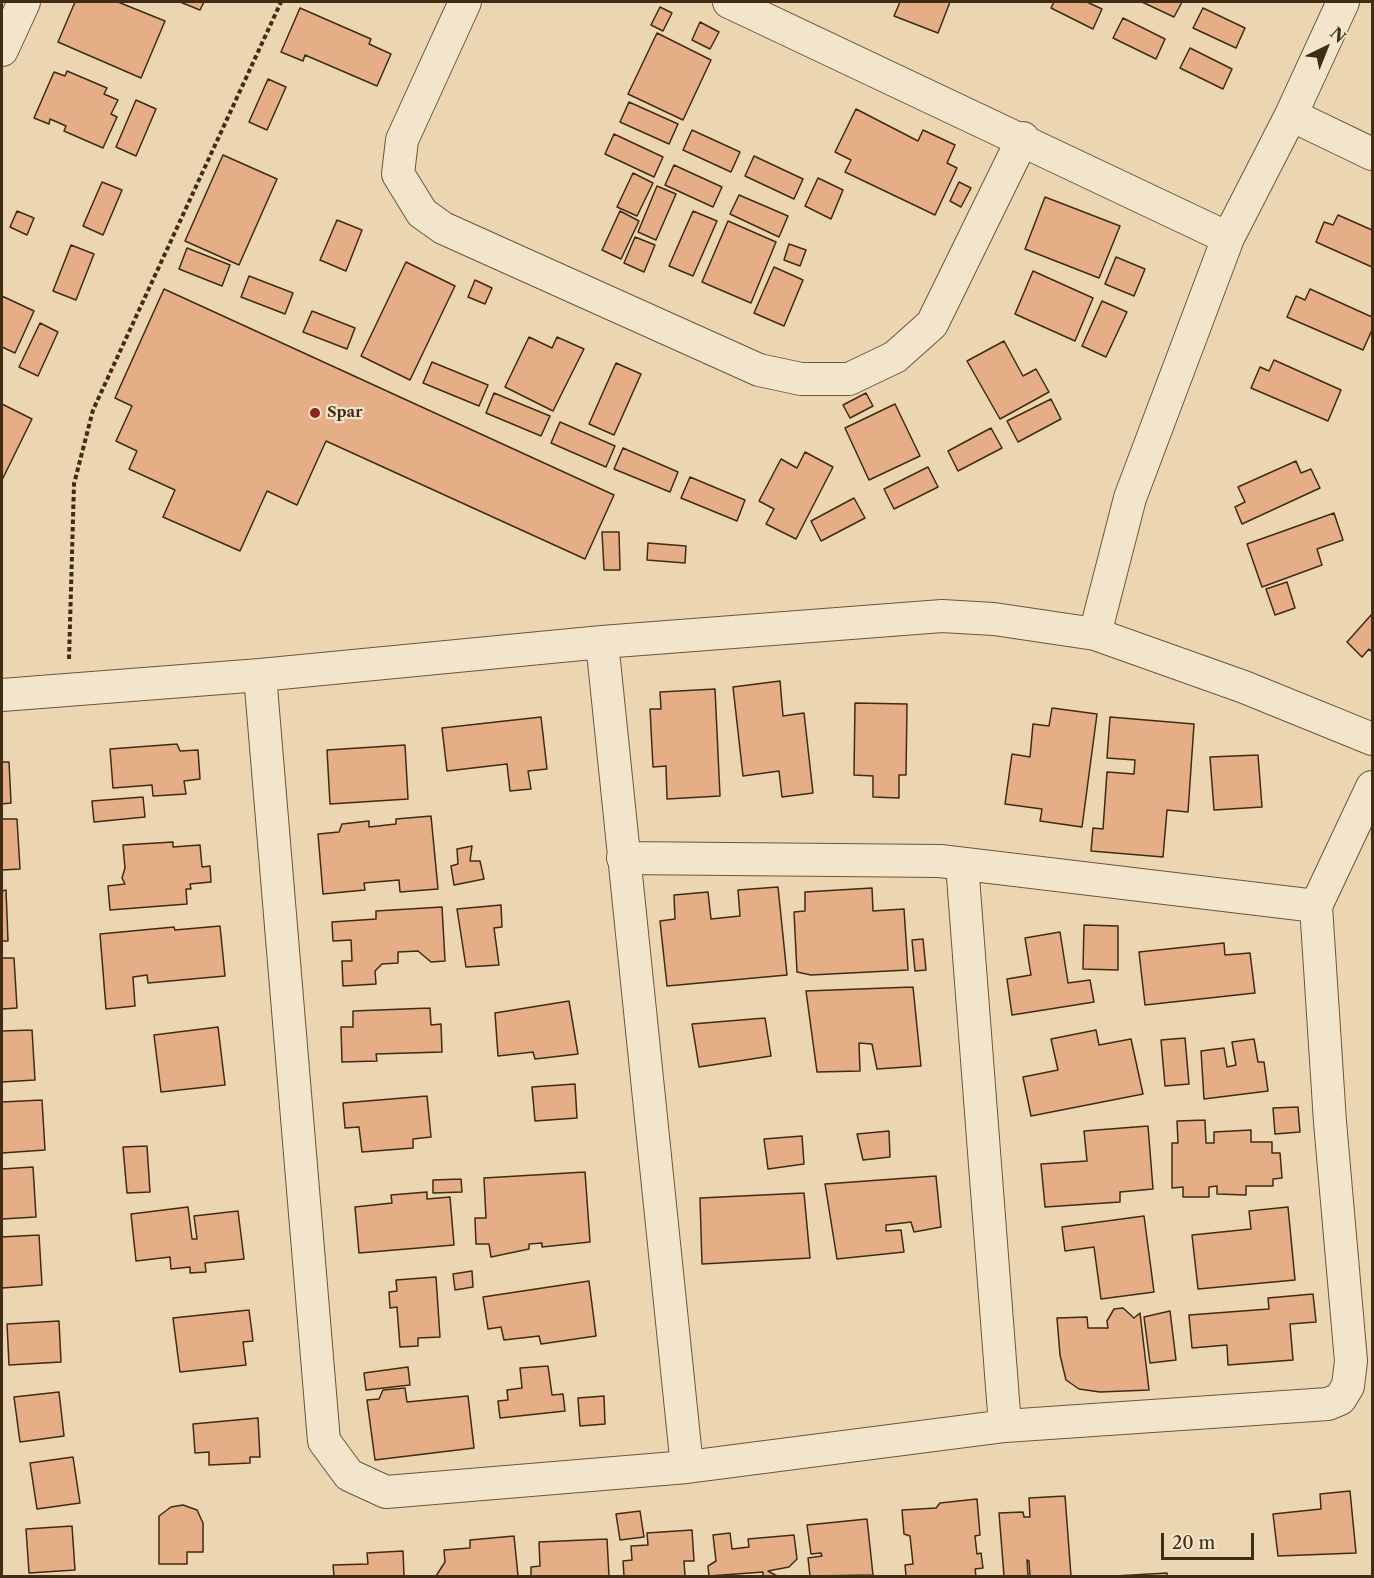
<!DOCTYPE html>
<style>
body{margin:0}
#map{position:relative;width:1374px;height:1578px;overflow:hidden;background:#ecd5b1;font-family:"Libre Caslon Text",serif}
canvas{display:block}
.frame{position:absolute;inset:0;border:3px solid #402b13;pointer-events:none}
.north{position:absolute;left:1296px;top:18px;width:60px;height:60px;-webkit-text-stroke:4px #f3e4cc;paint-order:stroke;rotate:43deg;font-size:16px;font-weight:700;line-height:24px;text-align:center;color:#402b13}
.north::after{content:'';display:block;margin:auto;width:21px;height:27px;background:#402b13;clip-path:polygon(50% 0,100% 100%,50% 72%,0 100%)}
.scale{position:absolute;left:1161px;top:1533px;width:93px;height:27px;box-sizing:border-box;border:3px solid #402b13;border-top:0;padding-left:8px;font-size:18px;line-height:21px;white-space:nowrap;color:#402b13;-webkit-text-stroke:4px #f3e4cc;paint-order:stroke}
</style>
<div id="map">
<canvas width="1374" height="1578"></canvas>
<div class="frame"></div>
<div class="north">N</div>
<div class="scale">20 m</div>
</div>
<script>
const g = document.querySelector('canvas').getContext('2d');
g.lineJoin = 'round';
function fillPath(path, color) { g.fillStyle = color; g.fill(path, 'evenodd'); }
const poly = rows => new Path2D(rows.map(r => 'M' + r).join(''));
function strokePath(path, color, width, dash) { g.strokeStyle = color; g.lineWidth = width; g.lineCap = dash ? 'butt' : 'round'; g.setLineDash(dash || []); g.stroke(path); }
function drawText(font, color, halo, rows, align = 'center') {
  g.font = font + ' "Libre Caslon Text",serif'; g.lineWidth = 4.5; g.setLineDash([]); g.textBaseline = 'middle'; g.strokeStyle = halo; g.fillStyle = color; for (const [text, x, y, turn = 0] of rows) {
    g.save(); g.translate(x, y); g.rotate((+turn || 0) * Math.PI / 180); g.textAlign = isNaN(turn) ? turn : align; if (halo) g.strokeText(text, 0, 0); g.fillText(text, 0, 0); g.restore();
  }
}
const building = poly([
 [75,2,118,2,165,21,141,78,58,42,75,2],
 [180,2,204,2,200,10,180,2],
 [900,2,950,2,938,33,894,16,900,2],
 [1054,2,1087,2,1102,9,1093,29,1051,8,1054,2],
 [1142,2,1182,2,1174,17,1142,2],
 [660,7,672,13,663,31,651,25,660,7],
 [300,8,371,39,369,44,391,54,377,86,305,55,303,61,281,52,300,8],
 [1203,8,1245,28,1236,48,1193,28,1203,8],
 [1123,18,1165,39,1156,59,1113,38,1123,18],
 [700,22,719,32,710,49,692,40,700,22],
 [657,33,711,60,683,120,628,94,657,33],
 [1190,48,1232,69,1223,89,1180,68,1190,48],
 [67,71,107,88,104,94,118,100,111,114,117,117,103,148,64,131,66,126,50,119,49,124,34,118,54,72,65,76,67,71],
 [268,79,286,87,267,130,249,122,268,79],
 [136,100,156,109,136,156,116,147,136,100],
 [629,102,678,124,669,144,620,122,629,102],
 [856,109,918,141,923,130,955,145,947,163,957,168,935,215,845,172,851,160,835,152,856,109],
 [692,130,740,152,731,172,683,150,692,130],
 [614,134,663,157,654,177,605,154,614,134],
 [223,155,277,179,239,265,185,241,223,155],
 [754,156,803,179,794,199,745,176,754,156],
 [674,165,722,187,713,207,665,185,674,165],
 [633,173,653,183,637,216,617,207,633,173],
 [818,178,843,190,831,219,805,206,818,178],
 [102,182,122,190,103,235,83,226,102,182],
 [959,182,971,188,961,207,950,201,959,182],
 [657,186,676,194,656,240,638,232,657,186],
 [739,195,788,216,779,237,730,214,739,195],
 [1045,197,1120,226,1099,278,1025,249,1045,197],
 [17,211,34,218,27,235,10,227,17,211],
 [620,211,639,221,621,259,602,250,620,211],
 [693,211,717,221,693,276,669,266,693,211],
 [1338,215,1372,230,1372,267,1316,242,1324,222,1333,225,1338,215],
 [337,220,362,230,346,271,320,260,337,220],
 [728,221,776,242,751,303,702,282,728,221],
 [635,237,655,245,644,272,624,263,635,237],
 [789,244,806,250,800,266,784,260,789,244],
 [71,245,94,254,76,300,53,291,71,245],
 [187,248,230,265,222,286,179,269,187,248],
 [1116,257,1145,269,1134,296,1105,284,1116,257],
 [406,262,455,286,410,380,361,356,406,262],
 [774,267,803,280,784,326,754,313,774,267],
 [1033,271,1093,298,1075,341,1015,314,1033,271],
 [249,276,293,293,285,314,241,297,249,276],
 [475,280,492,288,485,304,468,297,475,280],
 [164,289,614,495,585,559,326,441,297,505,267,491,240,551,163,517,175,490,129,469,137,451,116,441,132,406,115,398,164,289],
 [1310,289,1372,317,1372,330,1363,350,1287,317,1296,296,1305,300,1310,289],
 [2,296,34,311,15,353,2,347,2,296],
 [1102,301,1127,312,1106,357,1082,346,1102,301],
 [312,311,355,328,347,349,303,332,312,311],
 [40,323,58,332,38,376,19,367,40,323],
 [529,337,552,348,557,337,584,349,553,411,505,387,529,337],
 [1004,341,1023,376,1036,369,1049,392,1000,419,967,361,1004,341],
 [1274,360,1341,390,1328,421,1251,388,1260,367,1269,371,1274,360],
 [432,362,488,385,479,406,423,383,432,362],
 [616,363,641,374,614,435,589,424,616,363],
 [494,393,550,416,541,436,486,413,494,393],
 [866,393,873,406,850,418,843,405,866,393],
 [1051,399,1061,419,1018,442,1007,421,1051,399],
 [2,404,32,419,2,480,2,404],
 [895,404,920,456,869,480,845,428,895,404],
 [560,422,615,446,606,467,551,443,560,422],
 [991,428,1002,448,958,471,948,451,991,428],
 [623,448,678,472,670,492,614,469,623,448],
 [805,452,833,467,796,539,766,524,774,509,759,501,781,459,797,468,805,452],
 [1296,461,1301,473,1311,469,1320,488,1242,524,1235,507,1245,502,1238,487,1296,461],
 [928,467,938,487,894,509,884,489,928,467],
 [690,477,745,500,737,521,681,498,690,477],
 [854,498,865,518,821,541,811,521,854,498],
 [1334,513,1343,540,1317,549,1322,565,1262,587,1247,544,1334,513],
 [602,532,619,532,620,570,604,570,602,532],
 [648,543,686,546,685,563,647,560,648,543],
 [1287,582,1295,608,1275,615,1266,589,1287,582],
 [1372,614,1372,652,1369,649,1362,657,1347,642,1372,614],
 [780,681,783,716,804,713,813,793,782,797,779,771,743,776,733,687,780,681],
 [715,689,720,796,667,799,666,766,653,767,650,709,661,709,660,692,715,689],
 [855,703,907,704,906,775,899,775,899,798,873,797,873,776,854,775,855,703],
 [1052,708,1097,714,1082,827,1040,821,1042,809,1005,804,1012,754,1030,757,1033,724,1049,726,1052,708],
 [541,717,547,769,528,771,531,789,510,791,507,764,447,771,442,728,541,717],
 [1110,717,1194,724,1188,812,1167,810,1163,857,1091,851,1093,828,1103,829,1107,772,1134,774,1135,760,1107,758,1110,717],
 [177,744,180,751,198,750,200,779,184,781,186,794,153,796,152,785,113,788,110,749,177,744],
 [405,745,408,799,330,804,327,750,405,745],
 [1258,755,1262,807,1214,810,1210,757,1258,755],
 [2,762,9,762,11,803,2,804,2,762],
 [143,797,145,817,94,822,92,801,143,797],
 [431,816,438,889,400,892,399,880,364,883,365,890,323,894,318,834,339,832,342,824,369,821,369,827,396,824,396,819,431,816],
 [2,819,17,819,20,869,2,870,2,819],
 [173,842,173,847,200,845,202,867,210,866,211,882,190,884,191,889,186,889,187,904,110,910,108,886,125,884,122,878,125,868,123,845,173,842],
 [472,846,470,861,480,861,484,879,454,885,451,866,458,864,457,849,472,846],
 [778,887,787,975,667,986,660,921,675,919,674,895,708,892,711,919,740,916,738,890,778,887],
 [872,888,873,911,904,909,908,970,811,975,797,972,794,912,805,911,805,892,872,888],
 [6,890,8,941,2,941,2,891,6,890],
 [501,905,502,927,494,928,499,965,466,967,457,909,501,905],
 [442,907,445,961,431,962,418,951,398,952,398,963,382,964,375,971,376,984,343,986,342,961,352,961,351,940,333,941,332,922,376,919,376,911,442,907],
 [1084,925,1118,926,1118,970,1083,969,1084,925],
 [220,926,225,976,148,983,147,975,133,977,135,1006,106,1009,100,934,174,927,175,930,220,926],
 [1060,932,1068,983,1090,980,1094,1002,1012,1015,1007,979,1031,975,1025,938,1060,932],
 [923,939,926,970,915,971,912,940,923,939],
 [1224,943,1225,955,1250,953,1255,993,1145,1005,1139,952,1224,943],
 [2,958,14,958,17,1008,2,1009,2,958],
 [913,987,921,1066,877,1069,872,1044,859,1043,860,1071,817,1072,806,991,913,987],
 [569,1001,578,1054,535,1059,533,1052,498,1056,495,1013,569,1001],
 [430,1008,431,1025,441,1024,442,1052,376,1054,377,1061,342,1062,341,1027,353,1027,353,1011,430,1008],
 [765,1018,771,1056,699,1067,692,1024,765,1018],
 [218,1027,225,1085,161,1092,154,1035,218,1027],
 [32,1030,35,1080,2,1082,2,1031,32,1030],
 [1096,1030,1099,1045,1131,1039,1143,1094,1031,1116,1023,1077,1058,1070,1051,1039,1096,1030],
 [1185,1038,1189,1084,1165,1086,1161,1040,1185,1038],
 [1254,1039,1258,1062,1264,1062,1268,1091,1204,1099,1201,1051,1224,1048,1227,1067,1236,1065,1232,1042,1254,1039],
 [575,1084,577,1118,535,1121,532,1087,575,1084],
 [427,1096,431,1137,413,1139,413,1148,362,1152,359,1127,345,1128,343,1103,427,1096],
 [42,1100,45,1150,2,1153,2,1102,42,1100],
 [1298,1107,1300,1132,1275,1134,1273,1108,1298,1107],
 [1205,1120,1206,1143,1214,1143,1214,1132,1251,1130,1251,1142,1272,1142,1272,1153,1280,1153,1282,1178,1273,1179,1273,1186,1246,1186,1246,1195,1217,1194,1217,1186,1209,1187,1209,1197,1183,1197,1183,1187,1172,1188,1172,1143,1178,1143,1177,1121,1205,1120],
 [1148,1126,1153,1189,1120,1192,1120,1202,1045,1207,1041,1164,1087,1161,1084,1131,1148,1126],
 [889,1131,890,1157,863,1160,857,1134,889,1131],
 [802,1136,804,1164,768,1169,764,1139,802,1136],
 [147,1146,150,1192,127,1193,123,1147,147,1146],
 [33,1167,36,1217,2,1219,2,1169,33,1167],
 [585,1172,590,1242,542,1247,542,1243,529,1244,529,1249,491,1257,489,1244,476,1244,475,1218,486,1218,484,1178,585,1172],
 [936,1176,941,1227,914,1232,911,1222,886,1225,886,1231,901,1230,904,1252,837,1259,825,1184,936,1176],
 [461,1179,462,1192,433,1193,433,1180,461,1179],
 [427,1192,427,1199,450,1197,454,1245,359,1253,355,1207,392,1203,391,1195,427,1192],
 [804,1193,810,1258,702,1264,700,1198,804,1193],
 [188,1207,192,1239,197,1239,194,1216,238,1211,244,1259,205,1263,206,1272,190,1273,190,1267,171,1269,170,1257,136,1261,131,1214,188,1207],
 [1288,1207,1295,1280,1198,1289,1192,1235,1251,1229,1249,1211,1288,1207],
 [1144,1216,1154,1292,1101,1299,1094,1247,1065,1251,1062,1227,1144,1216],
 [39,1235,42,1285,2,1288,2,1237,39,1235],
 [472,1271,473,1287,455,1290,453,1274,472,1271],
 [436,1277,440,1337,418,1338,418,1346,400,1347,397,1307,390,1308,389,1292,397,1291,396,1280,436,1277],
 [589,1281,596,1336,541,1344,539,1336,504,1340,501,1327,488,1329,483,1297,589,1281],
 [1313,1294,1316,1322,1290,1324,1293,1360,1228,1365,1227,1345,1192,1348,1189,1315,1269,1309,1268,1298,1313,1294],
 [1123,1308,1134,1318,1140,1313,1149,1390,1100,1392,1079,1389,1066,1380,1060,1355,1057,1318,1087,1317,1088,1328,1108,1328,1107,1321,1114,1309,1123,1308],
 [249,1310,253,1341,243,1342,246,1365,180,1372,173,1318,249,1310],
 [1170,1311,1176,1360,1150,1363,1144,1317,1170,1311],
 [59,1321,61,1362,9,1365,7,1324,59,1321],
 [548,1366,552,1395,563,1394,565,1411,500,1418,498,1401,508,1400,507,1390,522,1388,520,1368,548,1366],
 [408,1367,410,1385,366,1390,364,1373,408,1367],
 [405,1388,407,1402,468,1396,474,1448,375,1460,367,1400,379,1399,383,1390,405,1388],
 [59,1392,64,1436,20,1442,14,1397,59,1392],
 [604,1396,605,1424,580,1426,578,1398,604,1396],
 [258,1418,260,1457,250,1457,250,1463,209,1465,209,1452,195,1453,193,1424,258,1418],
 [73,1457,80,1503,37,1509,30,1463,73,1457],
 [1350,1491,1356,1553,1278,1556,1273,1514,1321,1509,1320,1494,1350,1491],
 [1065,1496,1071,1576,1030,1576,1029,1561,1027,1560,1028,1576,1004,1576,999,1513,1023,1512,1024,1517,1030,1517,1029,1498,1065,1496],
 [977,1499,980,1535,975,1536,977,1554,981,1553,983,1568,975,1569,976,1576,906,1576,905,1565,913,1564,910,1536,904,1534,902,1510,936,1508,940,1503,977,1499],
 [183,1505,197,1510,203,1523,203,1552,187,1552,187,1564,159,1564,159,1516,171,1507,183,1505],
 [640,1511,644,1537,620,1540,616,1514,640,1511],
 [867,1519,873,1575,810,1576,808,1558,822,1556,821,1553,811,1554,807,1525,867,1519],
 [72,1526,75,1570,29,1573,26,1529,72,1526],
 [692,1530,694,1561,684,1561,685,1576,624,1576,623,1561,632,1560,631,1546,648,1545,647,1533,692,1530],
 [730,1533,732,1549,749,1547,748,1539,794,1535,797,1559,789,1567,768,1571,777,1576,763,1576,763,1572,709,1576,708,1566,716,1561,713,1535,730,1533],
 [514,1536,518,1576,436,1576,445,1562,444,1550,470,1548,470,1540,514,1536],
 [607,1539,609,1576,531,1576,531,1567,540,1566,539,1542,607,1539],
 [403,1551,404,1576,334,1576,333,1565,368,1564,367,1553,403,1551],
 [1167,1573,1167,1576,1115,1576,1167,1573]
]);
fillPath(building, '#e6ae86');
strokePath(building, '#402b13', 1.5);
const minor = poly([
 [465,2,402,140,398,174,422,213,443,228,759,370,801,379,849,379,895,357,932,324,1023,138],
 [729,2,1228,238],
 [2,50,24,2],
 [1291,115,1372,154],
 [1095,634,1130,498,1228,238,1291,115,1343,2],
 [602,642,687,1467],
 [260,675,324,1441,349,1475,386,1492,687,1467,1005,1426,1328,1404,1340,1399,1348,1386,1351,1361,1330,1122,1316,906,1372,787],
 [2,695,260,675,602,642,942,616,994,619,1095,634,1244,687,1372,739],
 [623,858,940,861,1316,906],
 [962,864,1005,1426]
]);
strokePath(minor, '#6b563a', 34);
strokePath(poly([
 [69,659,74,484,93,410,281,2]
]), '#402b13', 4, [4.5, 3]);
strokePath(minor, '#f3e4cc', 32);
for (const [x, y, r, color] of [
 [315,413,6,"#8f2418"]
]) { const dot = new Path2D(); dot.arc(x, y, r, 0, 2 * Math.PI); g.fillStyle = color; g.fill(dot); strokePath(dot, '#f3e4cc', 2); }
drawText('bold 15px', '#402b13', '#f3e4cc', [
 ["Spar",327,413]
], 'left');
</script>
